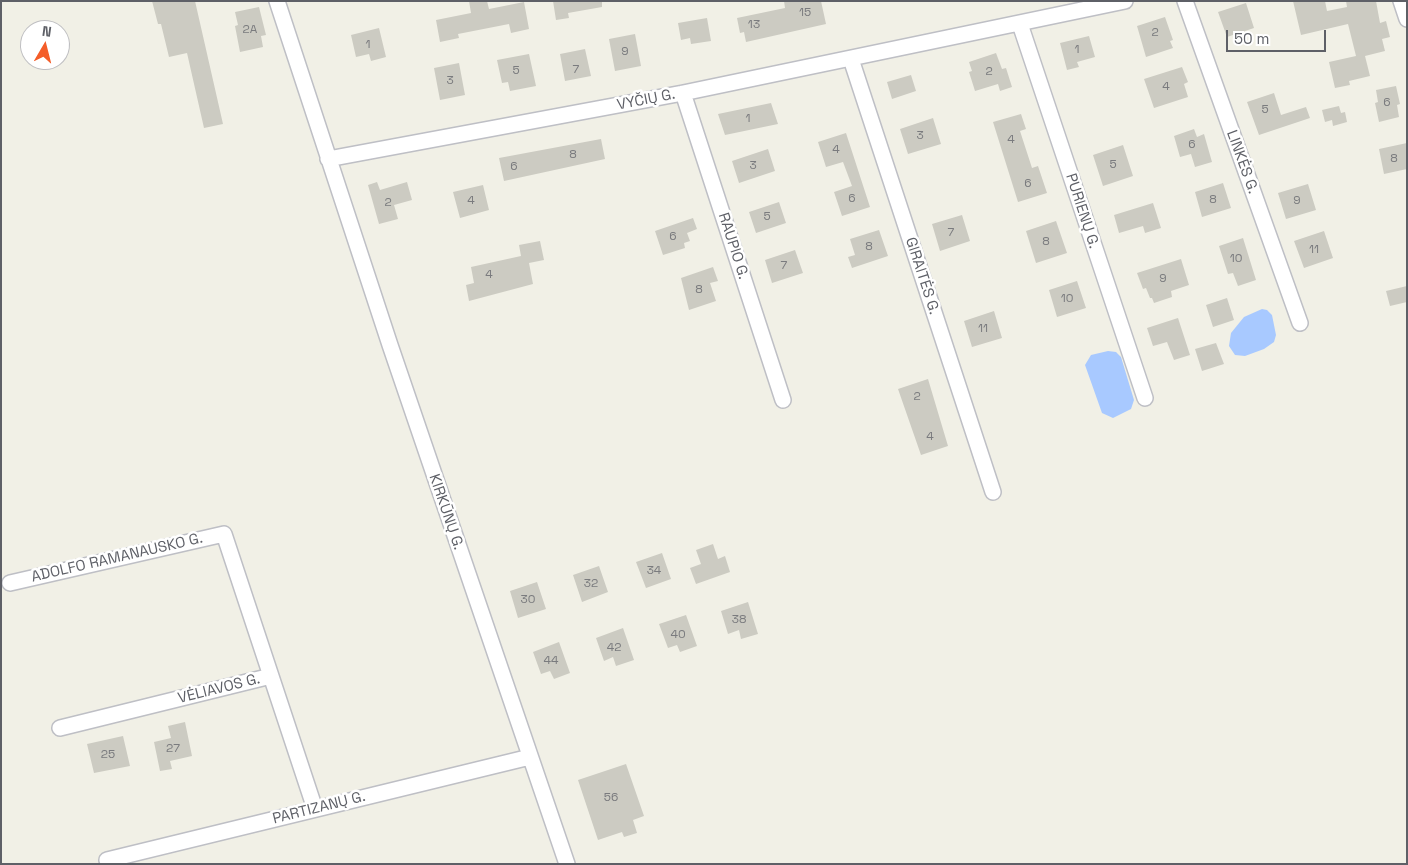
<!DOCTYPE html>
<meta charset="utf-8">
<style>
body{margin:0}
#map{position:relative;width:1408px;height:865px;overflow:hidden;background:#f1f0e6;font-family:"Space Grotesk",sans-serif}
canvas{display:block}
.frame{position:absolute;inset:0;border:2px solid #5e6067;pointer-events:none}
.north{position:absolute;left:20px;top:20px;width:50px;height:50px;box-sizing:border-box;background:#fff;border:1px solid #bfbfc2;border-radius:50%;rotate:8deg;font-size:14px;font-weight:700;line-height:20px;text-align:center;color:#5e6067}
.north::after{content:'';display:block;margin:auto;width:18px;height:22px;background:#f45d29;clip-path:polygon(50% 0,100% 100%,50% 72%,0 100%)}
.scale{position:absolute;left:1226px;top:30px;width:100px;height:22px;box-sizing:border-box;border:2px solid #5e6067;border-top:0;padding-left:6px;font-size:15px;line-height:18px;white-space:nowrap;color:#5e6067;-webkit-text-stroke:4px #fff;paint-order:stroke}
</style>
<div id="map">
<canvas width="1408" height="865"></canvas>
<div class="frame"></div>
<div class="north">N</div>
<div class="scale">50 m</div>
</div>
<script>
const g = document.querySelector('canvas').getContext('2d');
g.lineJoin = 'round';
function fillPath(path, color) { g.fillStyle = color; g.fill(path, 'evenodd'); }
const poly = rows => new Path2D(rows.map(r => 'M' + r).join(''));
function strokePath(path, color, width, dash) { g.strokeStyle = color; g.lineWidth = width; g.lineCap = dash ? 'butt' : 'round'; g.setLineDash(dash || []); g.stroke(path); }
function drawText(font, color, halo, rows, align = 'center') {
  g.font = font + ' "Space Grotesk",sans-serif'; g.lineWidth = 5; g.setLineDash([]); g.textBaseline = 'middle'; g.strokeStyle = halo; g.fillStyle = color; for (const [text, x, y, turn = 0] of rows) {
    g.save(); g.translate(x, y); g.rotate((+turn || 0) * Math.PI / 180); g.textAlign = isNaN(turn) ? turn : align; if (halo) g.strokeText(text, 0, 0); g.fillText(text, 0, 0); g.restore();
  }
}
fillPath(poly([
 [1262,309,1267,310,1272,315,1276,335,1274,342,1264,349,1245,356,1235,355,1229,346,1231,333,1244,317],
 [1108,351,1116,352,1121,357,1134,400,1131,409,1113,418,1102,413,1085,365,1091,355]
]), '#a8c9ff');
fillPath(poly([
 [152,1,195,1,223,124,204,128,187,53,169,57,161,24,158,24],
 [469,1,487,1,489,9,524,2,529,29,511,33,509,24,458,34,459,38,440,42,436,20,471,13],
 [553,1,602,1,602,7,568,13,569,18,556,20],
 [784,1,821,1,826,24,746,42,744,32,740,33,737,18,785,8],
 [1293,1,1325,1,1327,11,1347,7,1346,1,1376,1,1380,23,1386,21,1390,37,1382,39,1385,51,1365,56,1370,76,1349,81,1350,85,1335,88,1329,62,1356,56,1348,24,1301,35],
 [1246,3,1254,28,1227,37,1218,12],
 [259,7,266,35,261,36,263,47,240,52,235,26,238,25,235,12],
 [1165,17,1173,40,1170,41,1173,48,1146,57,1137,26],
 [707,18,711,41,691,44,690,38,681,40,678,23],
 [379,28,386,57,371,61,369,54,356,57,351,35],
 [635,34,641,66,615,71,609,39],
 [1089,36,1095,57,1077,62,1079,67,1067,70,1060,43],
 [585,49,591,76,565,81,560,54],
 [996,53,1002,69,1006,68,1012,87,1000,91,998,84,975,91,969,72,972,71,969,62],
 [529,54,536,86,510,91,508,82,502,83,497,60],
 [459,63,465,95,440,100,434,68],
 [1182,67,1188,82,1184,84,1188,97,1154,108,1144,79],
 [911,75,916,91,892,99,887,82],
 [1396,86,1400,104,1397,105,1399,117,1379,122,1375,103,1378,102,1376,90],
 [1274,93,1281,115,1306,107,1310,118,1259,135,1247,102],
 [771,103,778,124,725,135,718,114],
 [1339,106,1341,113,1345,112,1347,122,1333,126,1332,120,1325,122,1322,110],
 [1021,114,1026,129,1020,131,1032,168,1038,166,1047,193,1018,202,993,122],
 [933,118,941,144,908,154,900,129],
 [1194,129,1197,137,1204,134,1212,162,1195,167,1191,154,1180,157,1174,136],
 [846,133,870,207,842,216,834,192,852,186,843,162,826,167,818,142],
 [601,139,605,159,504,181,499,158],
 [1407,143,1407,169,1384,174,1379,149],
 [1123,145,1133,176,1103,186,1093,155],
 [768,149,775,171,739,183,732,161],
 [377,182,380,190,407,182,412,200,394,205,398,219,379,224,368,185],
 [1223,183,1231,208,1202,217,1195,192],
 [1308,184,1316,210,1286,219,1278,193],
 [483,185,489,210,460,218,453,192],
 [779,202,786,223,756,233,749,212],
 [1153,203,1161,228,1145,233,1143,226,1119,233,1114,215],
 [962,215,970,241,940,251,932,224],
 [693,218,697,229,687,233,690,241,684,243,685,248,663,255,655,231],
 [1056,221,1067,253,1036,263,1026,231],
 [879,230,888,256,852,268,848,257,855,255,850,239],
 [1324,231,1333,258,1304,268,1294,241],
 [1243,238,1256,280,1238,286,1233,273,1228,274,1219,246],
 [540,241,544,260,529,263,533,284,469,301,466,285,474,283,471,267,521,256,519,245],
 [795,250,803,273,772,283,765,260],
 [1181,259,1189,285,1171,291,1172,297,1154,303,1152,298,1150,298,1146,288,1143,289,1137,273],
 [713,267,718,281,710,283,716,301,689,310,681,278],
 [1077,281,1086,308,1057,317,1049,290],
 [1407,286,1407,302,1390,306,1386,291],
 [1227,298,1234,320,1213,327,1206,305],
 [994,311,1002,338,972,347,964,321],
 [1178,318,1190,355,1174,360,1167,342,1153,346,1147,328],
 [1216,343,1224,364,1202,371,1195,349],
 [928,379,948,446,921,455,898,389],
 [713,544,718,559,725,556,730,572,696,584,690,568,701,564,696,550],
 [662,553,671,579,646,588,636,562],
 [599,566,608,592,582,602,573,575],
 [537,582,546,609,518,618,510,591],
 [748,602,758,634,741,639,739,630,728,634,721,611],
 [686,615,697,646,680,652,677,645,668,648,659,624],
 [623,628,634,660,616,666,613,657,604,661,596,638],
 [559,642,570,673,554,679,550,671,541,674,533,652],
 [185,722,192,756,170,761,172,769,160,771,154,742,171,738,168,726],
 [123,736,130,766,94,773,87,744],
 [626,764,644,816,633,820,637,833,624,837,622,832,598,840,578,780]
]), '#cccbc2');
const street = poly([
 [277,1,390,345,567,864],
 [1185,1,1300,323],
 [1401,1,1407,19],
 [1020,24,1145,398],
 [851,59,993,492],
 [683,93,783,400],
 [328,159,683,93,1125,1],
 [10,583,224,534,271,676],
 [60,728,271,676,315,809],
 [107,860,530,757]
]);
strokePath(street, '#bebfc5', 18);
strokePath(street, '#fff', 15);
drawText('12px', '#7a7b7e', null, [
 ["15",805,13],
 ["13",754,25],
 ["2A",250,30],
 ["2",1155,33],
 ["1",368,45],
 ["1",1077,50],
 ["9",625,52],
 ["7",576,70],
 ["5",516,71],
 ["2",989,72],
 ["3",450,81],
 ["4",1166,87],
 ["6",1387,103],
 ["5",1265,110],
 ["1",748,119],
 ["3",920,136],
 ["4",1011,140],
 ["6",1192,145],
 ["4",836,150],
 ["8",573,155],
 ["8",1394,159],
 ["5",1113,165],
 ["3",753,166],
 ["6",514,167],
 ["6",1028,184],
 ["6",852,199],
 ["8",1213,200],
 ["4",471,201],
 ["9",1297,201],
 ["2",388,203],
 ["5",767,217],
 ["7",951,233],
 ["6",673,237],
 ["8",1046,242],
 ["8",869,247],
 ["11",1314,250],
 ["10",1236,259],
 ["7",784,266],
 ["4",489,275],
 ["9",1163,279],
 ["8",699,290],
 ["10",1067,299],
 ["11",983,329],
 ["2",917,397],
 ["4",930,437],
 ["34",654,571],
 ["32",591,584],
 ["30",528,600],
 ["38",739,620],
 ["40",678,635],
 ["42",614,648],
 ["44",551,661],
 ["27",173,749],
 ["25",108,755],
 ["56",611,798]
]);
drawText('15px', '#5e6067', '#fff', [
 ["VYČIŲ G.",646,100,-11],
 ["LINKĖS G.",1242,162,70],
 ["PURIENŲ G.",1082,211,72],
 ["RAUPIO G.",733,246,72],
 ["GIRAITĖS G.",922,276,72],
 ["KIRKŪNŲ G.",446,512,71],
 ["ADOLFO RAMANAUSKO G.",117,558,-13],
 ["VĖLIAVOS G.",219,689,-14],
 ["PARTIZANŲ G.",319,808,-14]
]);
</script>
